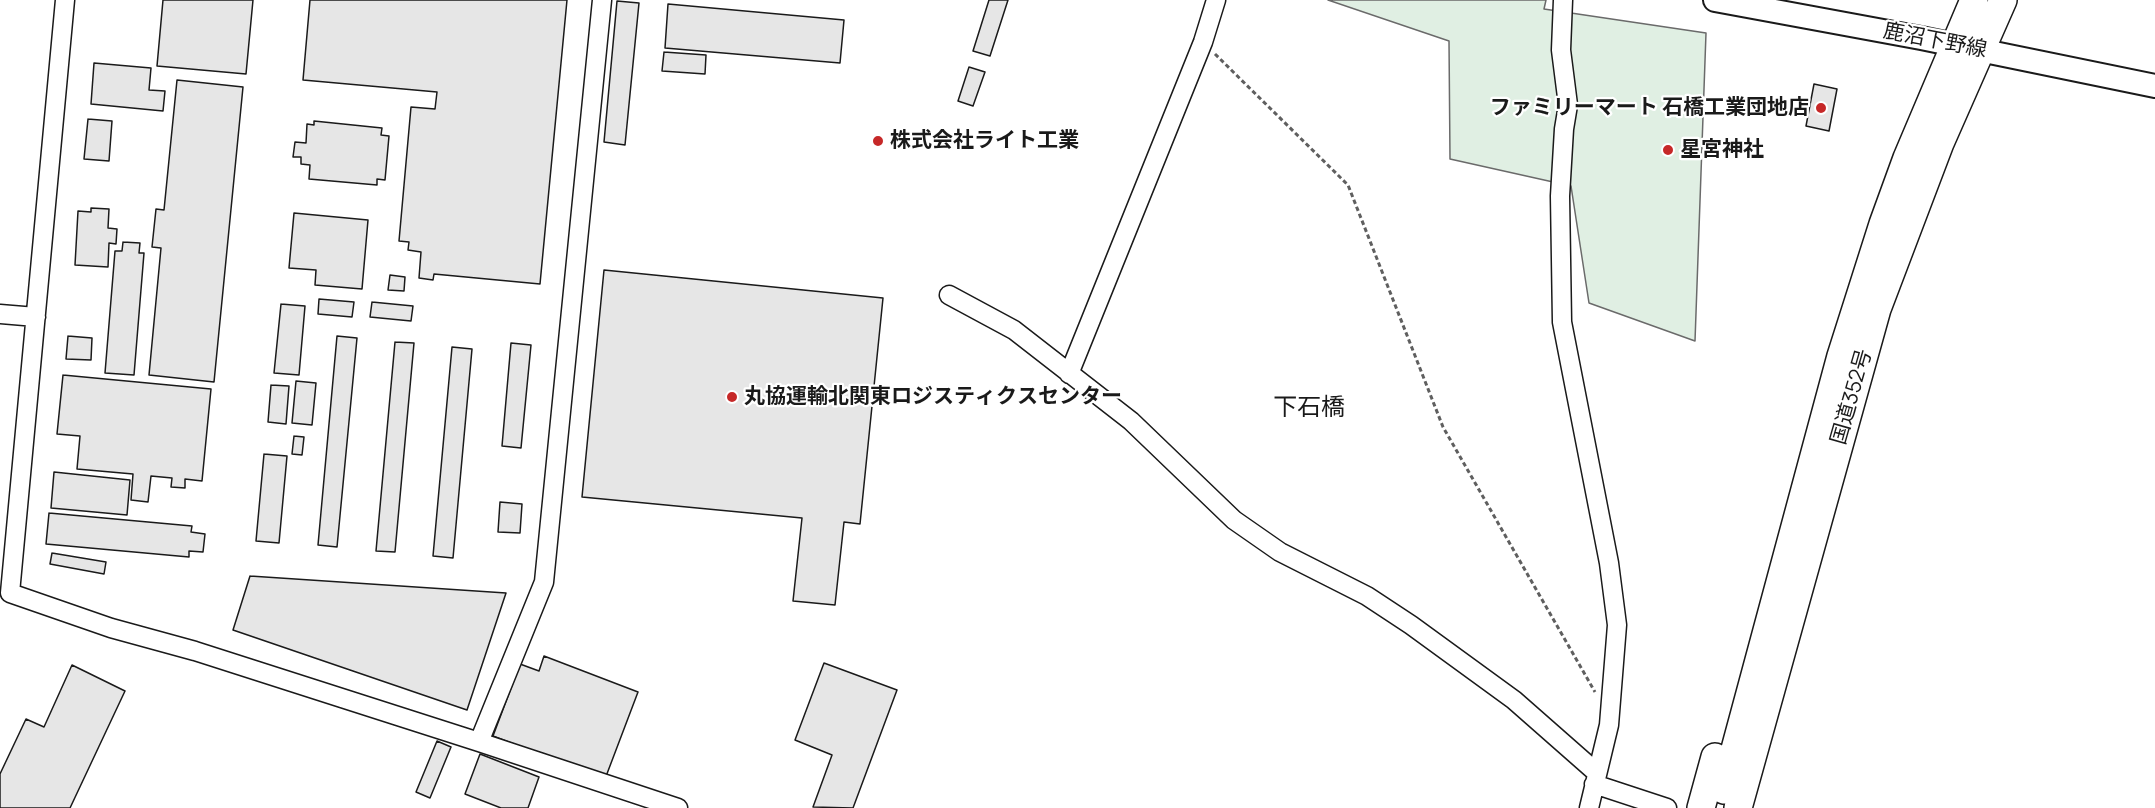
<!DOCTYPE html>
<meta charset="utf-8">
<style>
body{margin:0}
canvas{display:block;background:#fff}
</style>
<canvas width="2155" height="808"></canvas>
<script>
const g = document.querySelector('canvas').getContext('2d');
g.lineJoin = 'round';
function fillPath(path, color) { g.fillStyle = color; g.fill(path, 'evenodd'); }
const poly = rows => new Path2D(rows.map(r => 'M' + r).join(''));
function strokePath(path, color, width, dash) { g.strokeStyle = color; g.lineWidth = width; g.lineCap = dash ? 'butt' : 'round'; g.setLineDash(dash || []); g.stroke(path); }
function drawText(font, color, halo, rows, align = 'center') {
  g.font = font + ' Manrope,"Noto Sans JP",sans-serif'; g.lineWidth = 4.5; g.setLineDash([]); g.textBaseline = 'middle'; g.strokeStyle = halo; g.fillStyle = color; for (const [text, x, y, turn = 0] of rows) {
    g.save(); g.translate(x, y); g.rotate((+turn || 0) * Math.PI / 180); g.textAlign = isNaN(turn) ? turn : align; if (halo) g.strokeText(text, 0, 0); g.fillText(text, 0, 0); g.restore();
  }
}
const green = poly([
 [1328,0,1546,0,1544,9,1706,33,1695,341,1589,303,1571,186,1450,159,1449,41,1328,0]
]);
fillPath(green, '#e0efe3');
strokePath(green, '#6a6a6a', 1.5);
const building = poly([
 [163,0,253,0,246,74,157,66,163,0],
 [310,0,567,0,540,284,434,274,433,280,419,278,421,252,408,250,409,242,399,241,411,107,435,109,437,92,303,80,310,0],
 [989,0,1008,0,990,56,973,51,989,0],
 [617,1,639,3,625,145,604,142,617,1],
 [668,4,844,20,840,63,665,48,668,4],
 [664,52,706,55,705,74,662,71,664,52],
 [94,63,151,68,149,90,165,91,163,111,91,104,94,63],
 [969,67,985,72,973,106,958,101,969,67],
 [177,80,243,87,214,382,149,375,161,248,152,247,156,209,164,210,177,80],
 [1814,84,1837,89,1829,131,1806,126,1814,84],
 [88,119,112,121,109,161,84,159,88,119],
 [314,121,382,128,381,135,389,136,385,180,377,179,377,185,309,179,310,165,301,164,301,157,293,157,295,142,306,143,307,124,314,125,314,121],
 [91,208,109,209,108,228,117,229,116,244,109,243,108,267,75,265,78,211,91,212,91,208],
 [294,213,368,220,362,289,315,285,316,270,289,268,294,213],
 [123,242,140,243,139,253,144,253,134,375,105,373,115,251,122,251,123,242],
 [604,270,883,298,860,524,844,522,835,605,793,601,802,518,582,497,604,270],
 [390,275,405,277,404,291,388,290,390,275],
 [319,299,354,302,352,317,318,314,319,299],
 [372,302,413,306,411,321,370,317,372,302],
 [281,304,305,306,299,375,274,373,281,304],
 [68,336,92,338,91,360,66,359,68,336],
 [337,336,357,338,337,547,318,545,337,336],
 [395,342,414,343,395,552,376,551,395,342],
 [511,343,531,345,521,448,502,446,511,343],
 [452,347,472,349,453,558,433,556,452,347],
 [63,375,211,389,202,481,185,479,185,488,171,487,172,478,151,476,148,502,131,500,133,474,77,469,80,436,57,434,63,375],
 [296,381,316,383,312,425,292,423,296,381],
 [271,385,289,386,286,424,268,422,271,385],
 [294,436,304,437,302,455,292,454,294,436],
 [264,454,287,456,279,543,256,541,264,454],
 [54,472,130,480,127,515,51,508,54,472],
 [500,502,522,504,520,533,498,532,500,502],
 [49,513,192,526,191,532,205,534,203,552,189,551,189,557,46,544,49,513],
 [52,553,106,562,104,574,50,564,52,553],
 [250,576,506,593,467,710,233,630,250,576],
 [544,656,638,692,605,779,493,736,520,664,539,671,544,656],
 [824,663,897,690,853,808,813,807,832,755,795,740,824,663],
 [72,665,125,691,70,808,0,808,0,774,26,719,44,727,72,665],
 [437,741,451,747,430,798,416,792,437,741],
 [480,754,539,777,528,808,501,808,465,794,480,754]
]);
fillPath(building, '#e6e6e6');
strokePath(building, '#1a1a1a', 1.5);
const minor = poly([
 [65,0,10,593,111,628,195,651,479,742,678,808],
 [1563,0,1561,50,1568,105,1564,129,1560,196,1562,322,1609,563,1617,625,1609,725,1589,808],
 [949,295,1014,330,1131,421,1234,520,1280,552,1367,596,1411,625,1514,700,1597,773],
 [0,314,36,317],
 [1069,374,1203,42,1216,0],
 [479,742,544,582,602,0],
 [1594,784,1667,808]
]);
const major = poly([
 [1715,0,1921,38,2155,86]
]);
const highway = poly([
 [1724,790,1841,356,1883,224,1907,158,1974,0],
 [1701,808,1715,757],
 [1738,808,1877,309,1940,143,2003,0]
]);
strokePath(minor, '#1a1a1a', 21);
strokePath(major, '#1a1a1a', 26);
strokePath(highway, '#1a1a1a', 30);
strokePath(poly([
 [1215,54,1348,185,1443,427,1595,692]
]), '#5f5f5f', 3, [4.5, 3]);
strokePath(minor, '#fff', 18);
strokePath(major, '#fff', 22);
strokePath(highway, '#fff', 27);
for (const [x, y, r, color] of [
 [1821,108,6,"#c62828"],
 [878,141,6,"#c62828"],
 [1668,150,6,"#c62828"],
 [732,397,6,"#c62828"]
]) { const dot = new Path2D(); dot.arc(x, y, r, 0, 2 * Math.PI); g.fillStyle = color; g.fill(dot); strokePath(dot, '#fff', 2); }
drawText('21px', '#1a1a1a', '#fff', [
 ["鹿沼下野線",1935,41,11],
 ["国道352号",1852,397,-74]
]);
drawText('bold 21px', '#1a1a1a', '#fff', [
 ["ファミリーマート 石橋工業団地店",1809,108,"right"],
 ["株式会社ライト工業",890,141],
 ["星宮神社",1680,150],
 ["丸協運輸北関東ロジスティクスセンター",744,397]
], 'left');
drawText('24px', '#1a1a1a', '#fff', [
 ["下石橋",1309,408]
]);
</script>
